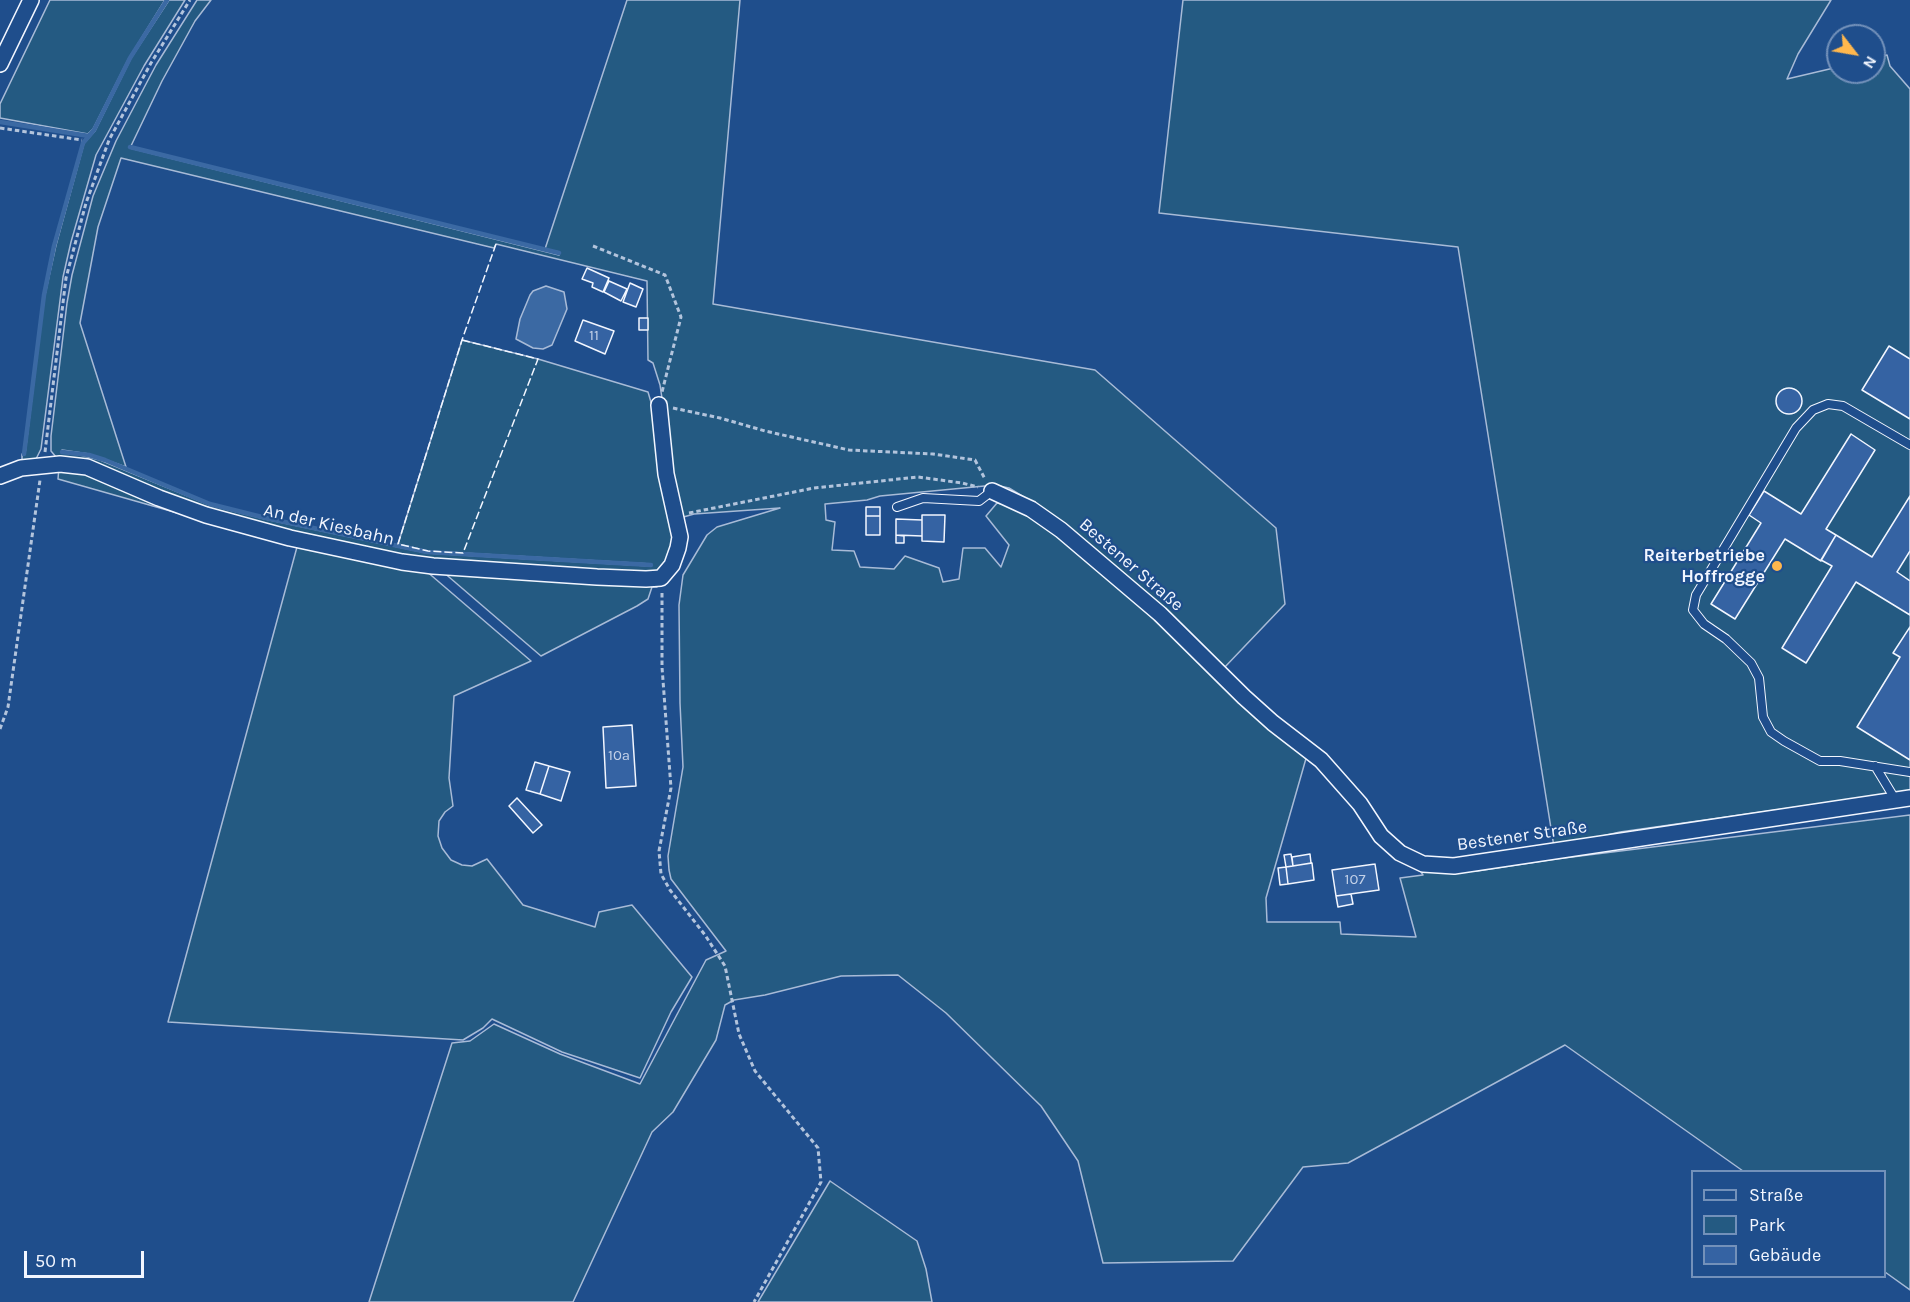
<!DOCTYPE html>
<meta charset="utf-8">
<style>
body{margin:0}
#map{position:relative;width:1910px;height:1302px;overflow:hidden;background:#1f4e8c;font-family:Karla,sans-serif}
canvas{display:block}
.legend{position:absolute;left:1691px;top:1170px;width:195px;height:108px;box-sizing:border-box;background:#1f4e8c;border:2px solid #7391ba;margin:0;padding:8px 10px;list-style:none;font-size:18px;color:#f2f6ff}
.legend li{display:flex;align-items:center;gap:12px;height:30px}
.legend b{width:30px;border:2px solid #7391ba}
.north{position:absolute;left:1826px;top:24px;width:60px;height:60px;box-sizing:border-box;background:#1f4e8c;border:2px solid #7391ba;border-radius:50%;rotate:121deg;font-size:16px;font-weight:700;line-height:24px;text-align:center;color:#f2f6ff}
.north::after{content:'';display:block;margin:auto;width:21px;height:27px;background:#ffb74d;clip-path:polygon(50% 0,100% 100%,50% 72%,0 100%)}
.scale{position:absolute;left:24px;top:1251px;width:120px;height:27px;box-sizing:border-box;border:3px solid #f2f6ff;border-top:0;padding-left:8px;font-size:18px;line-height:21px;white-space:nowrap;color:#f2f6ff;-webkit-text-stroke:4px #1f4e8c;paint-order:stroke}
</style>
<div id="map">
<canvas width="1910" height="1302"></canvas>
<ul class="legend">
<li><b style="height:8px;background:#1f4e8c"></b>Straße</li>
<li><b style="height:16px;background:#245a82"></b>Park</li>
<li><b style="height:16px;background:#3563a3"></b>Gebäude</li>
</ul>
<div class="north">N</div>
<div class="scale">50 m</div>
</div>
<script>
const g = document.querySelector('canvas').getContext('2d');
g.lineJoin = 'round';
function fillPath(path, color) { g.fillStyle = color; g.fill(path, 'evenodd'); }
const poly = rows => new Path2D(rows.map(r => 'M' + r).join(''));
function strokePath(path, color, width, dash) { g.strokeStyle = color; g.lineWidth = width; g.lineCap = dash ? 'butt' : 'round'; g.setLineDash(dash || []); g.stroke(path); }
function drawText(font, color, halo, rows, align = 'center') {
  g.font = font + ' Karla,sans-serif'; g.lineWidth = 4.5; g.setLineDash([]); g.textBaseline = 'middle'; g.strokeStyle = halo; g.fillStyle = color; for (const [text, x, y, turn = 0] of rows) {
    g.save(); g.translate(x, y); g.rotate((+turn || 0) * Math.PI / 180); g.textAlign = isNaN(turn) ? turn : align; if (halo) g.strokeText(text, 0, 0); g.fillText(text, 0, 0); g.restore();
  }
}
const green = poly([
 [50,0,165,0,128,60,93,129,88,134,0,118,0,104,50,0],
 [169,0,185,0,144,66,96,155,71,242,63,277,41,449,36,459,22,464,22,454,25,454,44,299,56,245,84,143,95,131,131,58,169,0],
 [197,0,211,0,195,21,162,81,130,148,559,255,559,252,545,249,627,0,740,0,713,304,1095,370,1276,528,1285,604,1223,669,1168,611,1098,552,1032,502,1009,488,995,485,880,496,867,500,825,504,826,520,835,522,832,550,854,551,860,567,894,569,905,556,939,568,943,582,959,579,963,548,985,548,1001,567,1009,545,986,516,997,503,1007,505,1033,516,1111,580,1199,661,1307,755,1266,898,1267,922,1340,922,1341,934,1416,937,1400,878,1423,875,1419,869,1442,872,1477,871,1556,859,1910,815,1910,1290,1885,1272,1884,1172,1743,1171,1565,1045,1348,1163,1303,1167,1233,1261,1103,1263,1078,1161,1041,1106,946,1013,898,975,841,976,765,995,734,1000,725,1005,716,1040,673,1112,652,1132,573,1302,369,1302,452,1043,470,1041,494,1024,560,1054,640,1084,706,960,726,951,671,879,669,870,668,856,683,767,680,703,679,605,683,575,707,535,717,527,780,508,694,514,680,518,660,385,653,363,648,360,647,281,496,244,494,248,121,158,98,227,80,323,126,467,89,454,62,450,62,453,72,453,100,460,210,505,265,519,427,553,651,566,651,564,428,551,398,544,462,340,538,359,648,392,656,419,675,545,658,573,434,563,249,524,56,457,51,451,51,436,67,303,72,275,93,196,116,141,137,101,156,65,197,0],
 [1183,0,1831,0,1798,54,1787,79,1838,67,1838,72,1874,72,1874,58,1887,55,1890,66,1910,89,1910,791,1620,832,1554,847,1458,247,1159,213,1183,0],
 [59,467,425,570,531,661,454,696,449,778,453,806,445,812,439,821,438,836,442,848,451,860,462,865,472,866,487,859,523,905,595,927,599,912,632,905,692,977,671,1012,640,1078,562,1052,492,1019,483,1028,463,1040,168,1022,297,547,58,479,59,467],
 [442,571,657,585,657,587,652,587,648,599,637,606,541,656,442,571],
 [830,1181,917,1241,926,1269,932,1302,758,1302,830,1181]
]);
fillPath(green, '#245a82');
strokePath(green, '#a8bbd7', 1.5);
const water = poly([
 [546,286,564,292,567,309,552,345,543,349,533,348,516,339,520,319,530,295,533,291,546,286]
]);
fillPath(water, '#3b69a3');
strokePath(water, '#a8bbd7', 1.5);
strokePath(poly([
 [0,122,89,136],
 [130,147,559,253],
 [62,452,89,455,105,460,210,504,266,518,427,552,651,565],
 [24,454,44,295,54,246,83,143,94,130,130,58,167,0]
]), '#3b69a3', 4.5);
const building = poly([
 [587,268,609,278,603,292,592,287,593,283,582,279,587,268],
 [609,281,627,289,621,301,604,292,609,281],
 [630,283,643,289,636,307,623,302,630,283],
 [639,318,648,318,648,330,639,330,639,318],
 [583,320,614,331,605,354,575,341,583,320],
 [1889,346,1910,359,1910,419,1862,390,1889,346],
 '1776 401a13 13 0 1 1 26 0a13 13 0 1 1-26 0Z',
 [1851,434,1875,450,1826,529,1836,535,1821,561,1785,539,1735,619,1711,604,1761,523,1749,515,1764,491,1801,514,1851,434],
 [1910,496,1910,551,1897,572,1910,581,1910,615,1856,582,1806,663,1782,648,1832,566,1821,560,1836,535,1872,557,1910,496],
 [866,507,880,507,880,516,866,516,866,507],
 [922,515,945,515,944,542,922,541,922,515],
 [866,516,880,516,880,535,866,535,866,516],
 [896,519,922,520,922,536,896,535,896,519],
 [896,535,904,536,904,543,896,543,896,535],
 [1910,627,1910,760,1857,727,1900,657,1893,653,1910,627],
 [632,725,636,786,606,788,603,727,632,725],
 [535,762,549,766,540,794,526,790,535,762],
 [549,766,570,772,561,801,540,794,549,766],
 [517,798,542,825,533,833,509,806,517,798],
 [1291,854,1293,866,1286,867,1284,855,1291,854],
 [1310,854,1311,863,1293,866,1292,857,1310,854],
 [1312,863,1314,880,1288,884,1286,867,1312,863],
 [1375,864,1379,890,1336,896,1332,870,1375,864],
 [1286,867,1288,884,1280,885,1278,868,1286,867],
 [1351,894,1353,904,1338,907,1336,896,1351,894]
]);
fillPath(building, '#3563a3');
strokePath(building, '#f2f6ff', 1.5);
const service = poly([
 [1910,445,1843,406,1828,404,1813,410,1796,428,1696,595,1693,610,1704,624,1726,639,1751,663,1759,678,1763,717,1771,732,1784,741,1820,761,1840,761,1910,772],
 [897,507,923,498,979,501,992,491],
 [1875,766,1895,799]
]);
const minor = poly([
 [0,64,31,0],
 [0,476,21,468,60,464,87,467,159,498,206,515,290,538,402,562,433,566,597,577,646,579,661,578,672,565,678,548,680,537,666,474,659,405],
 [992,491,1031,509,1061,530,1160,614,1244,697,1273,723,1321,760,1360,804,1381,836,1400,853,1423,864,1454,866,1910,798]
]);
strokePath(service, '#f2f6ff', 10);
strokePath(minor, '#f2f6ff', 18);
strokePath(poly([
 [0,128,82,140],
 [593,246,665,275,681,317,662,392],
 [673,408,720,418,765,431,849,450,933,454,975,460,985,479],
 [45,452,66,278,86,203,109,140,151,63,190,0],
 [689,513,814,488,918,477,962,483,978,487],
 [662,593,662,667,671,788,659,851,661,874,670,890,705,935,725,966,739,1034,755,1071,818,1148,821,1182,754,1302],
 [0,729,8,707,40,480]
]), '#b3c4dc', 3, [4.5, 3]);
strokePath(service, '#1f4e8c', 8);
strokePath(minor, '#1f4e8c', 15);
strokePath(poly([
 [462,340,538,359,463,553,428,551,398,544,462,340,496,244]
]), '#f2f6ff', 1.5, [8, 3]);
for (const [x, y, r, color] of [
 [1777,566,6,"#ffb74d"]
]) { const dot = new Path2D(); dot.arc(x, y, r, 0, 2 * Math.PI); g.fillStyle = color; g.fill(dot); strokePath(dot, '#1f4e8c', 2); }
drawText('15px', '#c3d1e8', null, [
 ["11",594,336],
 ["10a",619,756],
 ["107",1355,880]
]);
drawText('18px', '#f2f6ff', '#1f4e8c', [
 ["An der Kiesbahn",329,525,13],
 ["Bestener Straße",1131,565,41],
 ["Bestener Straße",1522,836,-8]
]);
drawText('bold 18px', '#f2f6ff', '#1f4e8c', [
 ["Reiterbetriebe",1765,556],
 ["Hoffrogge",1765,577]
], 'right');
</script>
